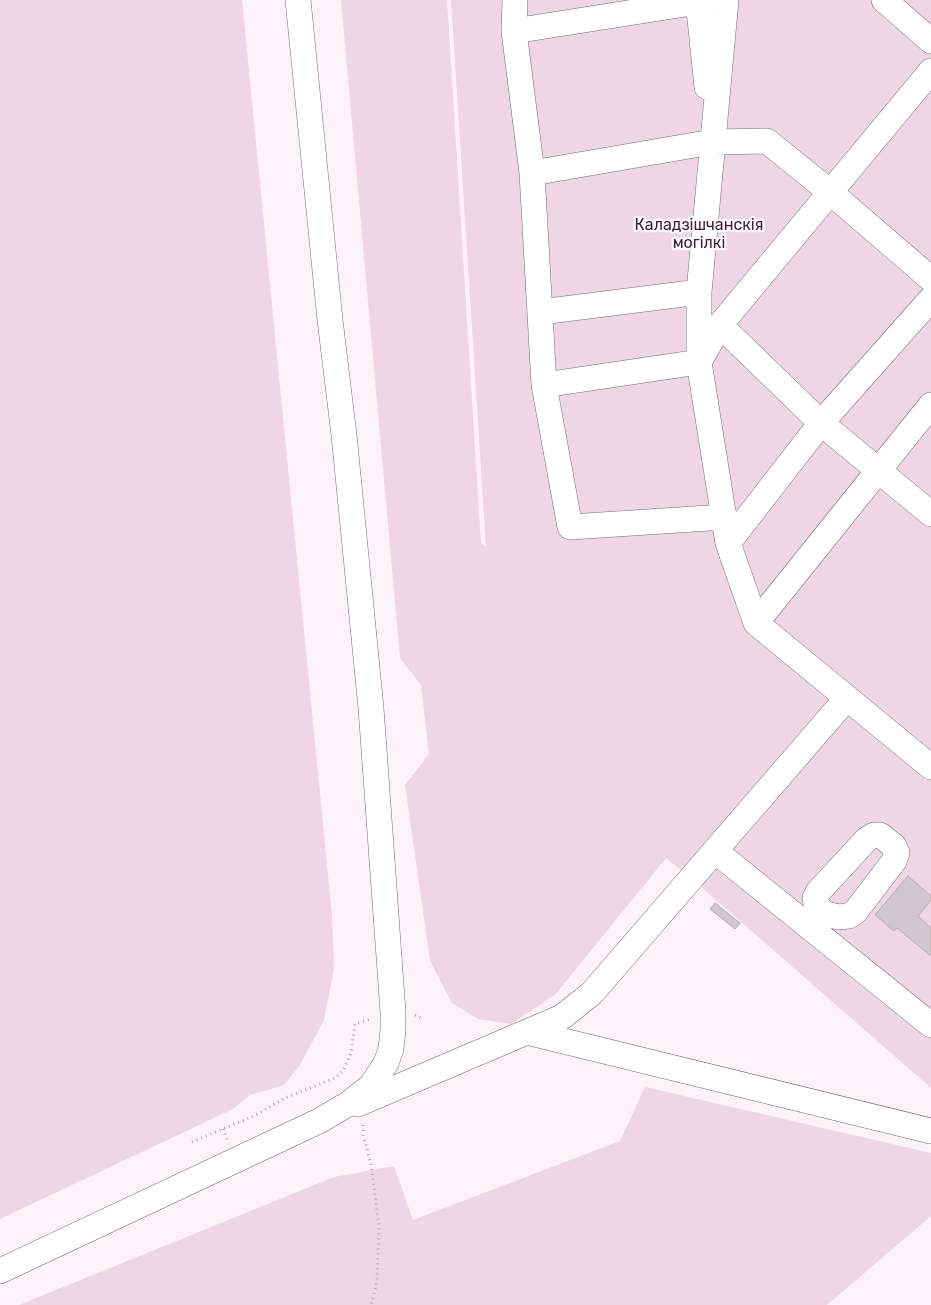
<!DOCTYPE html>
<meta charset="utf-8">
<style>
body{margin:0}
canvas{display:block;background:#fcf2f7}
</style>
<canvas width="931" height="1305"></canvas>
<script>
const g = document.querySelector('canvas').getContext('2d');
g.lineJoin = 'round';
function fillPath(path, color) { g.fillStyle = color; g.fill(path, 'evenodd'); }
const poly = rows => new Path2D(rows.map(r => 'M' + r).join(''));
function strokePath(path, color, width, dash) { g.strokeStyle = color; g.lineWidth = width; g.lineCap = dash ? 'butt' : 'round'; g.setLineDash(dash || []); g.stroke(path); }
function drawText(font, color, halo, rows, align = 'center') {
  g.font = font + ' Rubik,sans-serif'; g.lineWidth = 4.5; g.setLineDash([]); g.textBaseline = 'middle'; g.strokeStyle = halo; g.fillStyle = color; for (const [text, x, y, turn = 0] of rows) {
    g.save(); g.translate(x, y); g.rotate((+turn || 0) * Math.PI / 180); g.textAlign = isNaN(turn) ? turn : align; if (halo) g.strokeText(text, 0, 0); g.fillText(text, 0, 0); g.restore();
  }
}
fillPath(poly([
 [0,0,242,0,332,916,334,968,324,1020,300,1065,284,1085,250,1095,233,1109,0,1219],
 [341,0,447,0,481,543,486,547,451,0,931,0,931,1088,692,879,666,858,555,995,511,1024,478,1019,452,1003,430,961,405,785,429,754,421,685,400,658],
 [645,1087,931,1153,931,1216,827,1305,19,1305,334,1177,394,1166,413,1220,620,1141]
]), '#efd6e4');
const building = poly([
 [908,876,931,896,931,900,918,916,931,928,931,956,897,928,894,931,875,915,908,876],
 [715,903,740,923,735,929,710,909,715,903]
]);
fillPath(building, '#d1c7cc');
strokePath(building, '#b4aaaf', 1);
const minor = poly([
 [515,0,514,31,532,173,544,385,570,527,725,517],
 [698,0,707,87],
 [726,0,699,292,699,362,728,543,756,623,931,767],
 [884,0,931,41],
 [514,31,698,2,721,0],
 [532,173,712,142,767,141,830,192,931,279],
 [541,312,699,292],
 [720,325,821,423,931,514],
 [544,385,699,362,720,325,931,71],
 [728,543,821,423,931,299],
 [756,623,931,405],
 [715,851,931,1025],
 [810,928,823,913,838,917,849,916,856,911,894,861,897,853,894,846,880,835,874,835,867,839,818,892,815,898,816,904,823,913],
 [527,1032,931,1131],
 [358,1104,562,1017,592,993,847,698],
 [0,1271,319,1121,348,1104,371,1086,386,1063,391,1049,393,1030,393,1012,371,708,344,435,330,320,298,0]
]);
strokePath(minor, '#736a6f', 26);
strokePath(poly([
 [415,1015,423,1019],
 [363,1125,363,1135,371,1164,379,1226,377,1282,371,1305],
 [223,1129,227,1140],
 [192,1142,256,1115,285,1098,335,1078,343,1071,351,1053,355,1024,371,1019]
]), '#b2aaae', 3, [1, 4]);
strokePath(minor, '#fff', 25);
drawText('16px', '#431934', '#fff', [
 ["Каладзішчанскія",699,225],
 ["могілкі",699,243]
]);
</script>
